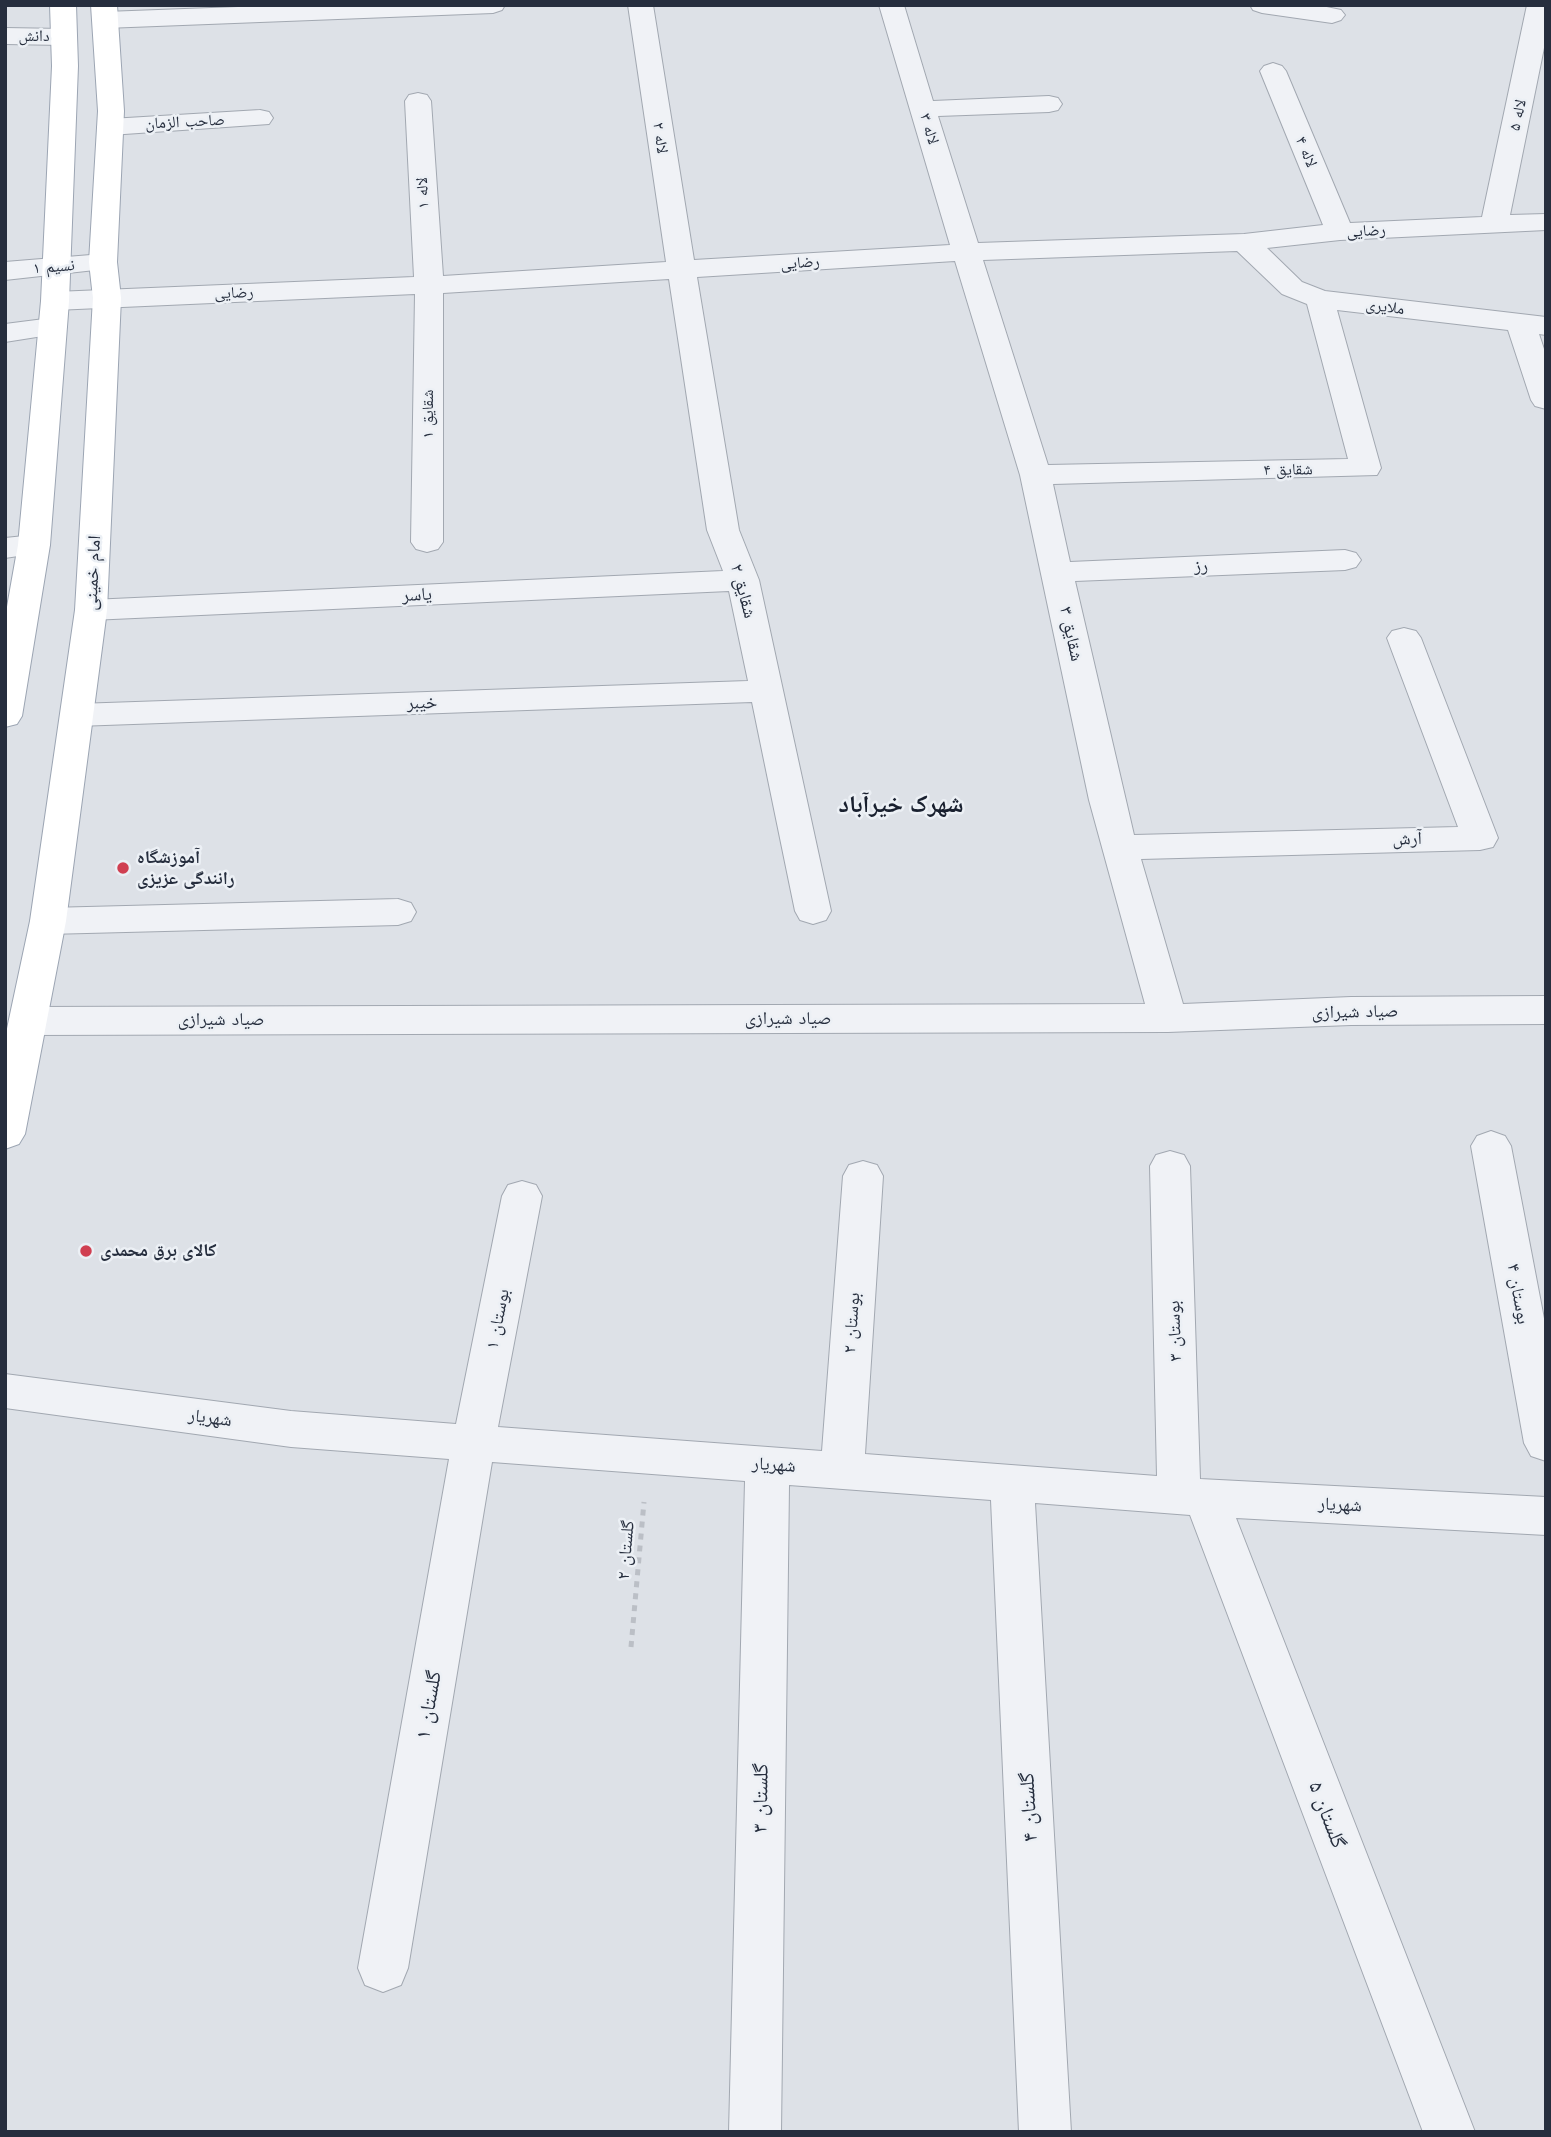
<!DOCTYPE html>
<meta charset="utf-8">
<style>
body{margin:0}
#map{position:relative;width:1551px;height:2137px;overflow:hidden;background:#dde1e7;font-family:"Work Sans",sans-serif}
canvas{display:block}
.frame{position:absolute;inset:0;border:7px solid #262e3e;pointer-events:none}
</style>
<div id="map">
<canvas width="1551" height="2137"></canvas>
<div class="frame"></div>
</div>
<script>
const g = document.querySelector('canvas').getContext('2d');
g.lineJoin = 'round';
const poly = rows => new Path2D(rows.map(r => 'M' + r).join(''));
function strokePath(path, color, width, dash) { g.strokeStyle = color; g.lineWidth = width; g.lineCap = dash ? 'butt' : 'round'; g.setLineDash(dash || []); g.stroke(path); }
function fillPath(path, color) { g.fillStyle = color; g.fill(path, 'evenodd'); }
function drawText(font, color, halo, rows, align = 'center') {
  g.font = font + ' "Work Sans","Noto Naskh Arabic",sans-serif'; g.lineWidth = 5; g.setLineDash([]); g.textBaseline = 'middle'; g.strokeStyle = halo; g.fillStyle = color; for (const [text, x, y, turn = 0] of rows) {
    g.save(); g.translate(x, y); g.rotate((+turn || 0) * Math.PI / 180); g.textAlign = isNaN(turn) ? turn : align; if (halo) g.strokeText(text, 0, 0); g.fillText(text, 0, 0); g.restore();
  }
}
const minor = poly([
 [291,5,505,5,502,10,493,13,105,28,96,25,92,20,96,15,105,12,291,5],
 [628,5,653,5,694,260,950,245,879,5,904,5,933,101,1049,96,1058,98,1062,104,1058,110,1049,112,938,116,978,243,1244,234,1323,225,1260,71,1264,66,1273,63,1282,66,1286,71,1350,223,1482,217,1527,5,1546,5,1546,38,1510,215,1546,214,1546,230,1340,240,1267,248,1302,282,1325,291,1546,317,1546,335,1539,334,1546,355,1546,409,1535,406,1531,400,1508,330,1337,310,1381,468,1377,475,1053,484,1070,562,1345,550,1356,553,1361,560,1356,567,1345,570,1075,581,1134,835,1458,827,1387,638,1392,631,1404,628,1416,631,1421,638,1498,838,1493,847,1480,850,1141,859,1183,1004,1351,997,1546,996,1546,1024,1351,1025,1168,1032,30,1035,17,1031,11,1021,17,1011,30,1007,1145,1004,1089,800,1020,475,955,261,697,277,739,530,759,580,831,911,826,920,813,924,800,920,795,911,752,702,77,726,65,723,60,715,65,707,77,704,748,681,729,591,91,620,79,617,75,610,79,603,91,600,723,571,707,530,669,279,443,293,443,542,438,549,427,552,416,549,411,542,415,294,55,310,45,307,41,301,45,295,55,292,414,277,405,101,409,95,418,93,427,95,431,101,443,276,666,262,628,5],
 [1237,251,1282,294,1307,304,1348,459,1048,465,983,260,1237,251],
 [1250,5,1317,5,1341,10,1345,15,1341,20,1332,23,1262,13,1253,10,1250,5],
 [5,28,63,29,72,32,76,37,72,42,63,45,5,44,5,28],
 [260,110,269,112,273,118,269,124,110,135,101,133,97,127,101,121,110,119,260,110],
 [103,254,113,256,117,262,113,268,5,280,5,262,103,254],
 [52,318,62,321,67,327,62,333,5,342,5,324,52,318],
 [34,535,45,538,50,545,45,552,5,558,5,538,34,535],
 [398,899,411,903,416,912,411,921,398,925,48,934,35,930,30,921,35,912,48,908,398,899],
 [1491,1131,1505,1136,1511,1146,1546,1329,1546,1461,1531,1456,1524,1443,1471,1146,1477,1136,1491,1131],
 [1170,1151,1184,1155,1190,1166,1200,1479,1546,1497,1546,1535,1236,1518,1475,2132,1423,2132,1190,1515,1035,1503,1071,2132,1019,2132,991,1500,789,1485,781,2132,729,2132,745,1481,492,1462,408,1968,401,1985,383,1992,365,1985,358,1968,449,1459,291,1447,5,1408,5,1374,291,1411,456,1424,502,1196,508,1185,522,1181,536,1185,542,1196,498,1427,822,1451,843,1176,849,1165,863,1161,877,1165,883,1176,865,1454,1157,1476,1150,1166,1156,1155,1170,1151]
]);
const major = poly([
 [50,5,76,5,78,66,69,301,50,545,22,716,17,724,5,727,5,618,18,545,41,301,52,66,50,5],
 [91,5,117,5,124,111,117,262,121,298,107,610,66,921,25,1134,19,1144,5,1149,5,1038,30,921,75,610,93,298,89,262,98,111,91,5]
]);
strokePath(minor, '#a2a8b1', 2);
strokePath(major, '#9ca5b3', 2);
strokePath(poly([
 [631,1647,644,1502]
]), '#bbbfc6', 5, [6, 6]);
fillPath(minor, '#f0f2f6');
fillPath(major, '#fff');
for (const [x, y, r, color] of [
 [123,868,7,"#d03f51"],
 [86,1251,7,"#d03f51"]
]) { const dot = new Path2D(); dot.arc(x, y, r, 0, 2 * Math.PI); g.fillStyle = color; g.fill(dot); strokePath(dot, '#ecf0f5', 2.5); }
drawText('16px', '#262e3e', '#ecf0f5', [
 ["دانش",34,36],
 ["لاله ۵",1518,115,-78],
 ["صاحب الزمان",185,122,-3],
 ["لاله ۳",929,129,73],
 ["لاله ۲",660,138,82],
 ["لاله ۴",1306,152,67],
 ["لاله ۱",423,193,-93],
 ["رضایی",1366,231,-3],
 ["رضایی",800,263,-4],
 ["نسیم ۱",54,267,-5],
 ["رضایی",234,293,-2],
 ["ملایری",1385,307,7],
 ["شقایق ۱",428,414,-90],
 ["شقایق ۴",1288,470,-1]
]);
drawText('18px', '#262e3e', '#ecf0f5', [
 ["رز",1201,566,-2],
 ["امام خمینی",93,573,-87],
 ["شقایق ۲",743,591,75],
 ["یاسر",417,595,-3],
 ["شقایق ۳",1071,634,78],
 ["خیبر",422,703,-2],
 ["آرش",1407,839,-2],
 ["صیاد شیرازی",1355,1012,-1],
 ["صیاد شیرازی",788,1019],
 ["صیاد شیرازی",221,1020],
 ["بوستان ۴",1518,1294,80],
 ["بوستان ۱",498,1319,-79],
 ["بوستان ۲",852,1323,-86],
 ["بوستان ۳",1175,1331,-92],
 ["شهریار",210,1418,8],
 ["شهریار",774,1465,4],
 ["شهریار",1340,1505,3],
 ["گلستان ۲",626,1550,-85]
]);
drawText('bold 18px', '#262e3e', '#ecf0f5', [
 ["آموزشگاه",137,858],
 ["رانندگی عزیزی",137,879],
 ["کالای برق محمدی",100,1251]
], 'left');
drawText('21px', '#262e3e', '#ecf0f5', [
 ["گلستان ۱",429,1705,-80],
 ["گلستان ۳",761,1798,-89],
 ["گلستان ۴",1029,1807,-93],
 ["گلستان ۵",1327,1815,69]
]);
drawText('bold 24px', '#19202f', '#ecf0f5', [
 ["شهرک خیرآباد",901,805]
]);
</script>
